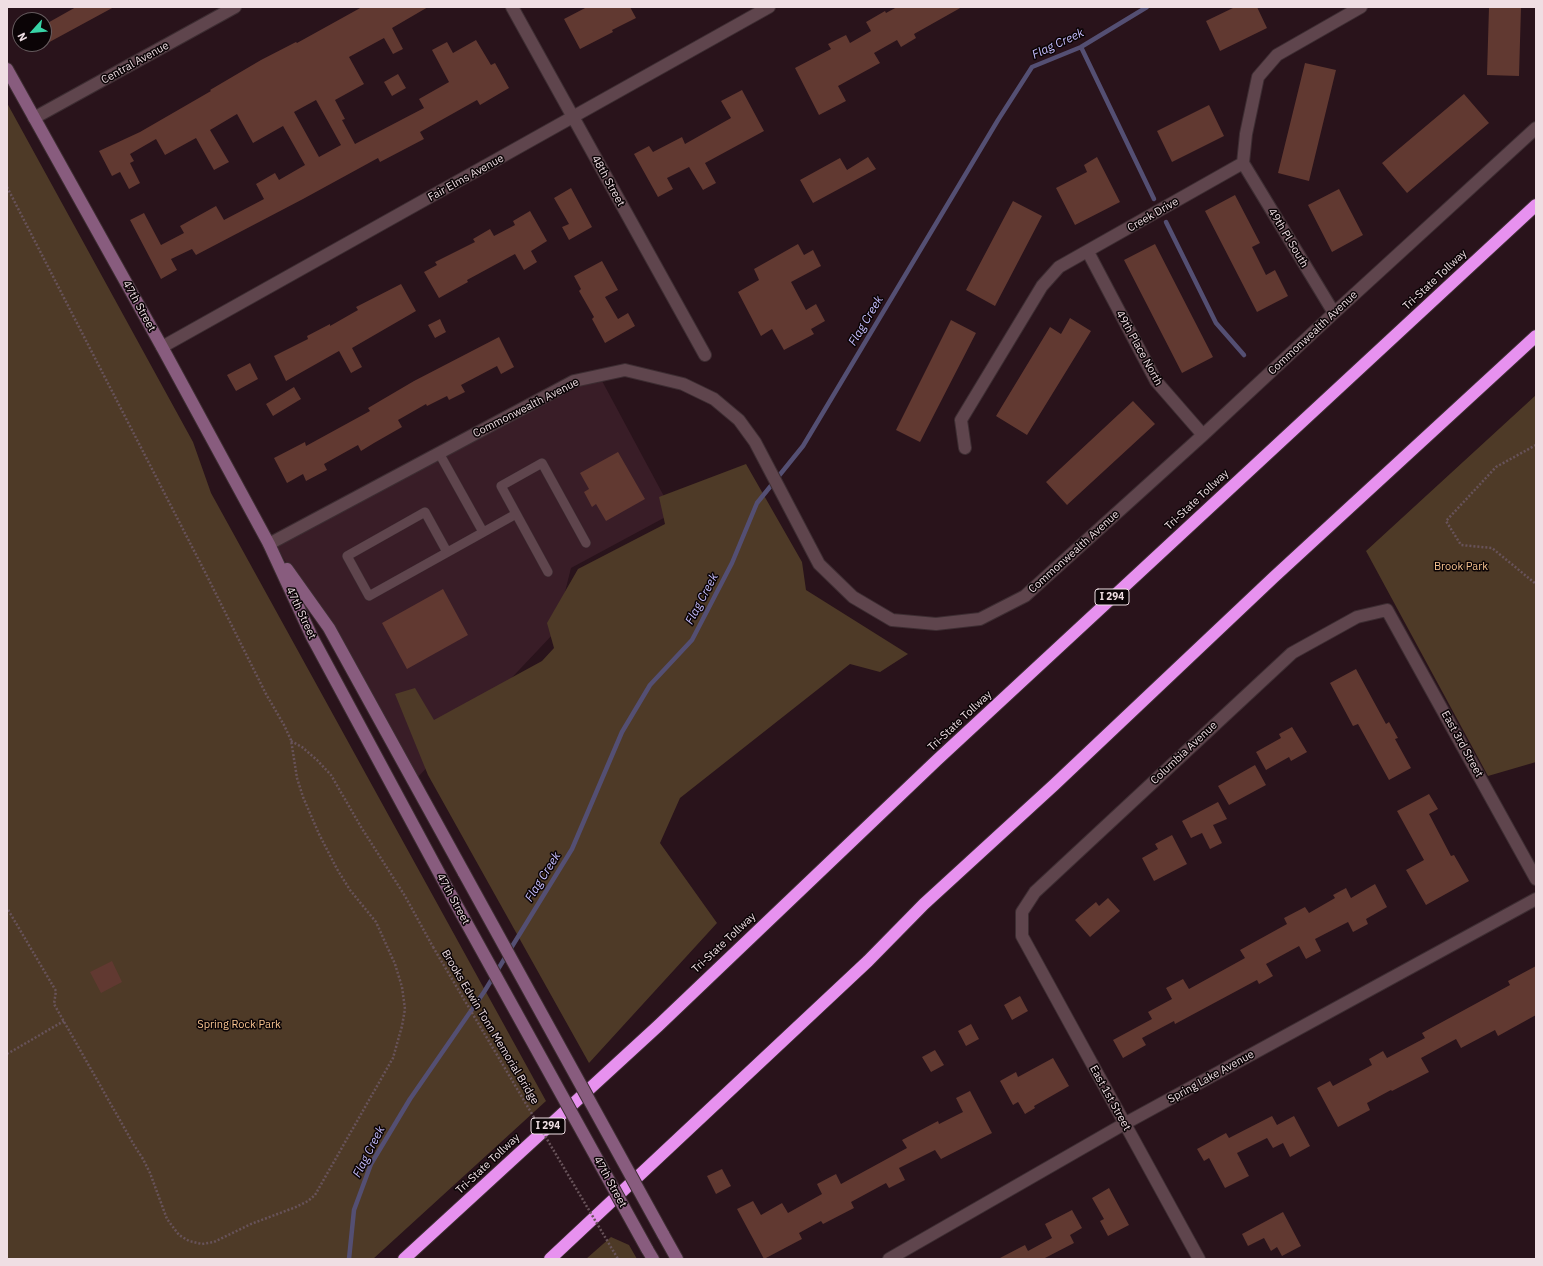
<!DOCTYPE html>
<style>
body{margin:0}
#map{position:relative;width:1543px;height:1266px;overflow:hidden;background:#29131b;font-family:"IBM Plex Sans",sans-serif}
canvas{display:block}
.frame{position:absolute;inset:0;border:8px solid #efdee3;pointer-events:none}
.north{position:absolute;left:12px;top:12px;width:40px;height:40px;box-sizing:border-box;background:#0b0406;border:1px solid #665b5e;border-radius:50%;rotate:243deg;font-size:11px;font-weight:700;line-height:16px;text-align:center;color:#efdee3}
.north::after{content:'';display:block;margin:auto;width:14px;height:18px;background:#38d4a6;clip-path:polygon(50% 0,100% 100%,50% 72%,0 100%)}
</style>
<div id="map">
<canvas width="1543" height="1266"></canvas>
<div class="frame"></div>
<div class="north">N</div>
</div>
<script>
const g = document.querySelector('canvas').getContext('2d');
g.lineJoin = 'round';
function fillPath(path, color) { g.fillStyle = color; g.fill(path, 'evenodd'); }
const poly = rows => new Path2D(rows.map(r => 'M' + r).join(''));
function strokePath(path, color, width, dash) { g.strokeStyle = color; g.lineWidth = width; g.lineCap = dash ? 'butt' : 'round'; g.setLineDash(dash || []); g.stroke(path); }
function drawText(font, color, halo, rows, align = 'center') {
  g.font = font + ' "IBM Plex Sans",sans-serif'; g.lineWidth = 3; g.setLineDash([]); g.textBaseline = 'middle'; g.strokeStyle = halo; g.fillStyle = color; for (const [text, x, y, turn = 0] of rows) {
    g.save(); g.translate(x, y); g.rotate((+turn || 0) * Math.PI / 180); g.textAlign = isNaN(turn) ? turn : align; if (halo) g.strokeText(text, 0, 0); g.fillText(text, 0, 0); g.restore();
  }
}
fillPath(poly([
 [601,379,673,513,571,568,555,632,417,778,276,546,576,384]
]), '#391d27');
fillPath(poly([
 [7,103,193,442,211,493,546,1101,373,1259,7,1259],
 [1536,395,1536,762,1488,776,1366,551],
 [746,464,802,562,806,590,908,654,880,672,850,664,680,798,660,843,717,923,589,1063,428,775,395,694,415,688,434,720,542,661,554,648,547,623,578,569,665,524,659,497],
 [611,1237,629,1245,637,1259,586,1259]
]), '#4e3a27');
strokePath(poly([
 [1081,47,1154,199],
 [1166,222,1216,323,1244,355],
 [349,1259,354,1210,371,1164,410,1099,484,992,572,849,622,732,650,685,692,640,732,563,757,503,803,446,998,120,1032,67,1081,47,1147,7]
]), '#544f73', 4.5);
fillPath(poly([
 [76,7,114,7,44,45,44,25],
 [362,7,428,7,392,28,403,49,393,54,384,38,349,57,364,84,335,100,345,119,342,120,355,144,424,108,419,99,449,82,432,50,447,42,453,53,476,40,491,65,495,63,509,88,480,105,477,100,420,132,424,139,380,162,378,158,303,199,196,255,192,249,171,259,177,270,161,279,130,220,144,213,161,245,184,233,180,226,216,206,224,220,264,199,256,184,275,173,279,180,305,165,283,126,253,143,237,114,210,130,229,162,214,170,196,138,165,155,156,139,130,154,134,161,130,163,140,183,129,189,120,172,112,176,99,151,140,132,211,91,210,90,261,60,296,42,297,43],
 [316,100,341,145,319,157,294,112],
 [587,7,630,7,636,18,612,30,613,32,580,49,564,19],
 [897,7,962,7,914,34,916,38,901,47,897,40,874,53,880,63,838,86,846,101,819,115,795,68,831,49,828,44,846,35,850,43,871,31,866,22,885,11,886,13],
 [1235,7,1257,7,1267,28,1220,51,1206,21],
 [1489,7,1521,7,1519,76,1487,75],
 [1305,63,1336,70,1309,181,1278,173],
 [398,74,406,88,392,96,384,82],
 [742,90,764,131,705,163,716,183,703,190,689,167,667,178,673,189,658,197,634,154,649,146,653,152,682,137,685,144,731,118,721,101],
 [1464,94,1489,123,1407,193,1382,163],
 [1209,105,1224,136,1172,162,1157,131],
 [868,157,876,169,813,203,800,180,840,158,847,170],
 [1097,157,1120,202,1075,225,1056,188,1087,172,1084,165],
 [571,188,592,227,569,240,562,227,569,224,554,198],
 [1339,189,1363,235,1332,252,1308,205],
 [1235,195,1260,243,1252,247,1266,275,1275,270,1288,296,1257,312,1205,211],
 [1013,201,1042,216,995,306,966,290],
 [530,211,547,241,531,251,537,262,524,270,515,254,467,280,468,282,439,298,424,272,437,265,435,262,475,242,473,239,490,229,494,236,515,225,513,221],
 [798,244,804,255,813,250,821,266,791,282,806,310,816,304,825,321,811,329,814,334,784,350,772,329,761,336,738,292,759,280,754,269],
 [1155,244,1213,357,1182,373,1124,260],
 [602,261,618,290,605,297,618,319,628,313,635,326,605,343,592,319,594,317,579,291,581,289,574,276],
 [401,284,416,311,352,348,362,367,351,373,339,351,286,381,274,356,308,339,307,336,330,324,330,326,358,310,356,307],
 [1070,318,1091,331,1027,435,996,416,1050,327,1061,334],
 [440,319,446,332,435,338,428,325],
 [951,320,976,333,920,442,896,430],
 [499,337,514,367,501,374,497,366,461,385,465,392,449,400,447,396,427,406,426,404,398,420,402,427,374,443,361,451,358,445,324,464,327,470,306,481,303,474,287,483,274,458,305,442,306,446,370,411,368,408,414,381],
 [250,363,258,379,236,391,227,375],
 [294,387,301,399,273,416,266,404],
 [1133,401,1155,424,1067,505,1046,482],
 [618,452,645,499,606,521,596,504,592,507,584,492,589,489,580,473],
 [443,589,468,635,407,669,382,623],
 [1356,669,1386,724,1389,722,1398,738,1395,739,1411,768,1389,780,1358,724,1353,726,1330,683],
 [1292,727,1307,752,1291,761,1289,757,1266,770,1256,752,1281,738,1279,734],
 [1255,765,1266,785,1229,805,1218,786],
 [1429,794,1438,809,1429,814,1451,856,1454,855,1469,881,1426,905,1406,870,1424,860,1397,811],
 [1218,802,1227,819,1213,825,1222,843,1210,849,1202,833,1191,838,1182,821],
 [1172,835,1187,864,1154,881,1142,858,1158,849,1155,844],
 [1375,884,1387,907,1366,919,1368,924,1353,932,1348,922,1315,939,1321,951,1306,959,1299,946,1266,964,1273,976,1259,984,1257,980,1175,1024,1174,1021,1142,1038,1146,1045,1123,1058,1113,1040,1152,1019,1148,1012,1172,999,1166,988,1183,979,1189,989,1245,958,1240,950,1287,924,1284,918,1305,907,1309,913,1335,898,1333,895,1346,888,1351,898],
 [1108,898,1120,911,1090,937,1075,920,1096,902,1099,906],
 [112,961,122,982,101,993,90,972],
 [1536,966,1536,1015,1498,1036,1495,1030,1461,1048,1456,1039,1421,1058,1429,1072,1392,1091,1391,1090,1367,1103,1370,1110,1338,1127,1317,1088,1330,1081,1333,1086,1372,1065,1369,1059,1383,1051,1387,1058,1425,1038,1422,1033,1510,985,1508,981],
 [1020,996,1028,1011,1012,1020,1004,1005],
 [971,1024,979,1039,966,1046,958,1031],
 [935,1050,944,1065,931,1072,922,1057],
 [1053,1058,1069,1086,1034,1106,1035,1108,1025,1114,1018,1102,1013,1105,1000,1081,1016,1072,1018,1077],
 [970,1091,992,1133,941,1159,935,1150,899,1168,905,1180,889,1188,886,1183,851,1202,854,1208,823,1224,821,1221,799,1233,802,1239,764,1259,737,1209,753,1201,761,1215,782,1203,788,1213,822,1194,817,1184,836,1174,841,1184,907,1148,902,1140,938,1121,939,1124,963,1112,956,1098],
 [1272,1116,1277,1125,1294,1116,1310,1146,1290,1157,1283,1143,1273,1148,1267,1138,1237,1153,1249,1176,1225,1188,1209,1158,1204,1161,1197,1149,1226,1133,1229,1138],
 [722,1169,731,1186,716,1194,707,1176],
 [1109,1188,1129,1225,1108,1236,1100,1221,1104,1219,1092,1198],
 [1072,1210,1082,1228,1070,1235,1074,1243,1043,1259,998,1259,1025,1245,1028,1251,1052,1238,1045,1224],
 [1283,1212,1301,1246,1282,1256,1277,1247,1271,1251,1264,1238,1248,1246,1242,1234]
]), '#613931');
const lane = poly([
 [439,453,483,532],
 [447,552,425,512,347,556,369,596,516,514],
 [548,572,501,486,542,463,586,543]
]);
const street = poly([
 [512,7,705,355],
 [34,118,235,7],
 [1243,163,1334,313],
 [1088,252,1156,381,1203,435],
 [162,347,769,7],
 [965,448,961,420,1042,286,1059,267,1243,163,1246,134,1258,77,1277,55,1361,7],
 [269,544,574,381,625,370,683,384,714,399,739,420,755,442,819,564,853,597,892,620,936,624,980,619,1025,596,1203,435,1334,313,1536,128],
 [889,1259,1124,1124,1536,899],
 [1199,1259,1022,936,1022,912,1035,892,1292,653,1357,617,1387,610,1536,879]
]);
const secondary = poly([
 [7,69,162,347,269,544,312,637,451,895],
 [287,569,329,628,464,873],
 [663,1234,677,1259],
 [647,1249,653,1259]
]);
const highway = poly([
 [404,1259,658,1026,937,760,1536,205],
 [550,1259,868,961,924,904,1054,785,1274,577,1536,336]
]);
strokePath(lane, '#3d2d32', 10);
strokePath(street, '#3d2d32', 14);
strokePath(secondary, '#3d2d32', 14);
strokePath(highway, '#3d2d32', 14);
strokePath(poly([
 [7,187,206,574,266,694,284,725,291,740,297,778,303,797,319,834,337,869,350,890,376,922,395,964,402,987,405,1009,402,1026,393,1058,315,1195,308,1201,296,1207,251,1224,214,1242,202,1244,189,1241,179,1235,167,1219,150,1173,143,1159,134,1145,54,1004,56,991,7,908],
 [1536,445,1496,467,1446,521,1461,545,1492,548,1536,584],
 [291,741,302,747,317,760,331,775,361,827,405,896,433,947],
 [7,1054,64,1021]
]), '#68535a', 2.5, [2, 2]);
strokePath(lane, '#5f454d', 9);
strokePath(street, '#5f454d', 12);
strokePath(secondary, '#885c7e', 12);
strokePath(highway, '#e791ef', 12);
const secondaryBridge = poly([
 [464,873,663,1234],
 [451,895,647,1249]
]);
strokePath(secondaryBridge, '#3d2d32', 14, []);
strokePath(poly([
 [433,947,618,1259]
]), '#68535a', 2.5, [2, 2]);
strokePath(secondaryBridge, '#885c7e', 12);
for (const [x, y, w] of [
 [1112,597,34],
 [548,1126,34]
]) { const box = new Path2D(); box.roundRect(x - w / 2, y - 8, w, 16, 3); g.fillStyle = '#0b0406'; g.fill(box); strokePath(box, '#efdee3', 1); }
drawText('bold 10px', '#efdee3', null, [
 ["I 294",1112,597],
 ["I 294",548,1126]
]);
drawText('11px', '#efdee3', '#0b0406', [
 ["Central Avenue",135,63,-29],
 ["Fair Elms Avenue",466,178,-29],
 ["48th Street",608,181,61],
 ["Creek Drive",1153,215,-30],
 ["49th Pl South",1288,238,59],
 ["Tri-State Tollway",1435,280,-43],
 ["47th Street",139,306,61],
 ["Commonwealth Avenue",1313,333,-43],
 ["49th Place North",1139,348,61],
 ["Commonwealth Avenue",526,408,-27],
 ["Tri-State Tollway",1197,500,-43],
 ["Commonwealth Avenue",1074,552,-42],
 ["47th Street",301,613,65],
 ["Tri-State Tollway",960,721,-43],
 ["East 3rd Street",1462,744,61],
 ["Columbia Avenue",1184,753,-43],
 ["47th Street",453,899,61],
 ["Tri-State Tollway",724,943,-43],
 ["Brooks Edwin Tonn Memorial Bridge",490,1027,59],
 ["Spring Lake Avenue",1211,1077,-29],
 ["East 1st Street",1110,1098,61],
 ["Tri-State Tollway",488,1164,-43],
 ["47th Street",610,1182,61]
]);
drawText('11px', '#f6c28f', '#0b0406', [
 ["Brook Park",1461,567],
 ["Spring Rock Park",239,1025]
]);
drawText('italic 12px', '#c5bdfd', '#0b0406', [
 ["Flag Creek",1058,44,-25],
 ["Flag Creek",866,321,-59],
 ["Flag Creek",702,599,-62],
 ["Flag Creek",543,877,-58],
 ["Flag Creek",369,1152,-63]
]);
</script>
